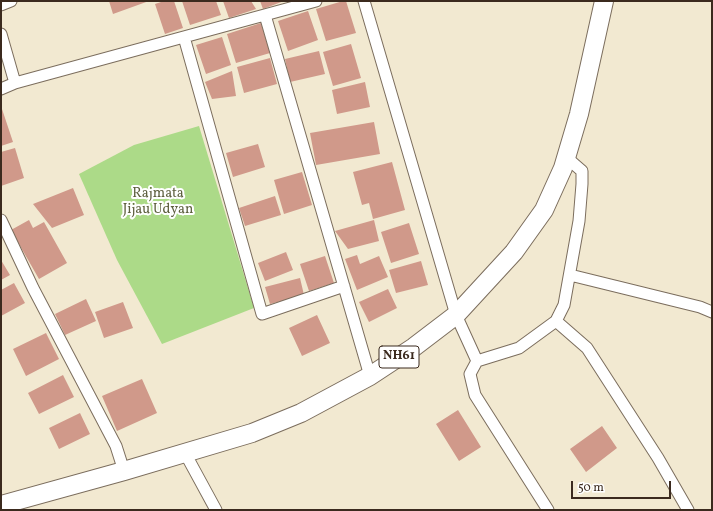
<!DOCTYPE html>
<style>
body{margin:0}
#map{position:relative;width:713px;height:511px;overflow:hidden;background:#f2e9d1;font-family:Vollkorn,serif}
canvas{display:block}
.frame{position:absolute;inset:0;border:2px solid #3b2a1e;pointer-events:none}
.scale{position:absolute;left:571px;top:481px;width:100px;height:18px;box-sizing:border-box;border:2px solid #3b2a1e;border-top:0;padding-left:5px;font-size:12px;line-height:14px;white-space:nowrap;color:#3b2a1e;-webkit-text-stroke:3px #fff;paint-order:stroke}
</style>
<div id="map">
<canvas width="713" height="511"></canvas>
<div class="frame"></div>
<div class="scale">50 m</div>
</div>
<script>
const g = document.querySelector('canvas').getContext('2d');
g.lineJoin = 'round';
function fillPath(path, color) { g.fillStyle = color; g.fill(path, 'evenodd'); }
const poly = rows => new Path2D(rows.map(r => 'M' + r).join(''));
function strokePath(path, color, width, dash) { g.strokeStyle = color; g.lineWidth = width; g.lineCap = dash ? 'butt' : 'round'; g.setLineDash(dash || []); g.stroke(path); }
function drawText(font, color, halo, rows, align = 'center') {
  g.font = font + ' Vollkorn,serif'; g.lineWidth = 4; g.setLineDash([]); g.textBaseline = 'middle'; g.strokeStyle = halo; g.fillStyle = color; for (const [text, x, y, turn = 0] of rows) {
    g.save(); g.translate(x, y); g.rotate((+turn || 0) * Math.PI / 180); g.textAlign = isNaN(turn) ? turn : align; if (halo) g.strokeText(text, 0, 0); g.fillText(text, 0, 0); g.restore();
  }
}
fillPath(poly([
 [199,126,254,308,162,344,117,260,79,174,134,145]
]), '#acda88');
fillPath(poly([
 [109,1,149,1,113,14],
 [164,1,174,1,183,28,165,34,155,4],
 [182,1,216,1,221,15,190,25],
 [223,1,251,1,256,9,229,18],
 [260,1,284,1,263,9],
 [343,1,346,1,356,33,326,41,316,9],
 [308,11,318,40,288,51,278,21],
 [261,23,270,53,236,63,227,34],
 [222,37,231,65,206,74,196,45],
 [351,44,361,78,333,86,323,52],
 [319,51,325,74,290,82,285,59],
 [270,58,277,84,244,93,237,67],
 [232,71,236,96,212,99,205,82],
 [365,82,370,107,337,114,332,90],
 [1,106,13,142,1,146],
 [374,122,380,154,316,165,310,133],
 [258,144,265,167,233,177,226,153],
 [15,148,24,178,1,186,1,152],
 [392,162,405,210,373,219,369,203,362,205,353,172],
 [302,172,312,205,284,214,274,180],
 [73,188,84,215,52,228,33,204],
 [275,196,281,215,245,226,239,208],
 [29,220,33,228,44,222,67,263,39,279,11,230],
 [374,220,379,241,348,249,335,231],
 [409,223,419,254,391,263,381,232],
 [286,252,293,270,265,281,258,263],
 [357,255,360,264,379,256,388,277,357,290,345,259],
 [325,256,334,283,309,291,300,264],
 [1,260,10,275,1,280],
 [421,261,428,285,396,293,389,270],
 [300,278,304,295,270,304,265,287],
 [14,283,25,303,1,316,1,290],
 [388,289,397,308,369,322,359,302],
 [86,299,96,321,65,335,55,314],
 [123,302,133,328,104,338,95,312],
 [317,315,330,343,302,356,289,328],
 [46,333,59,359,26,376,13,349],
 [63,375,74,397,39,414,28,393],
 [142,379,157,413,117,431,102,396],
 [458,410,481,447,459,461,436,424],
 [80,413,90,434,59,449,49,428],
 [602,426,617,448,586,472,570,449]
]), '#d0998a');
const minor = poly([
 [364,1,456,315,477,361],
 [1,5,11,1],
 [265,15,370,376],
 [1,34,15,83,316,1],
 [184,37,262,314,344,286],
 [1,89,15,83],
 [1,220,33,288,116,446,124,471],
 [570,275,700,307,712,312],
 [556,321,587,348,658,458,688,510],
 [185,453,216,510],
 [548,510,475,395,470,374,477,361,519,348,556,321,564,305,579,221,582,184,582,171,567,158]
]);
const trunk = poly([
 [1,505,124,471,252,433,301,413,370,376,414,347,456,315,514,252,544,210,563,168,579,114,604,1]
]);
strokePath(minor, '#7b6d5d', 13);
strokePath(trunk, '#7b6d5d', 20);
strokePath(minor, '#fff', 11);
strokePath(trunk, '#fff', 18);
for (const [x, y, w] of [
 [399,357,40]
]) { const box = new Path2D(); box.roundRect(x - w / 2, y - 11, w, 22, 3); g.fillStyle = '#fff'; g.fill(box); strokePath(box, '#3b2a1e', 1); }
drawText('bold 13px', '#3b2a1e', null, [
 ["NH61",399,357]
]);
drawText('14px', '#5d5f3e', '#fff', [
 ["Rajmata",158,194],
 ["Jijau Udyan",158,210]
]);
</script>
